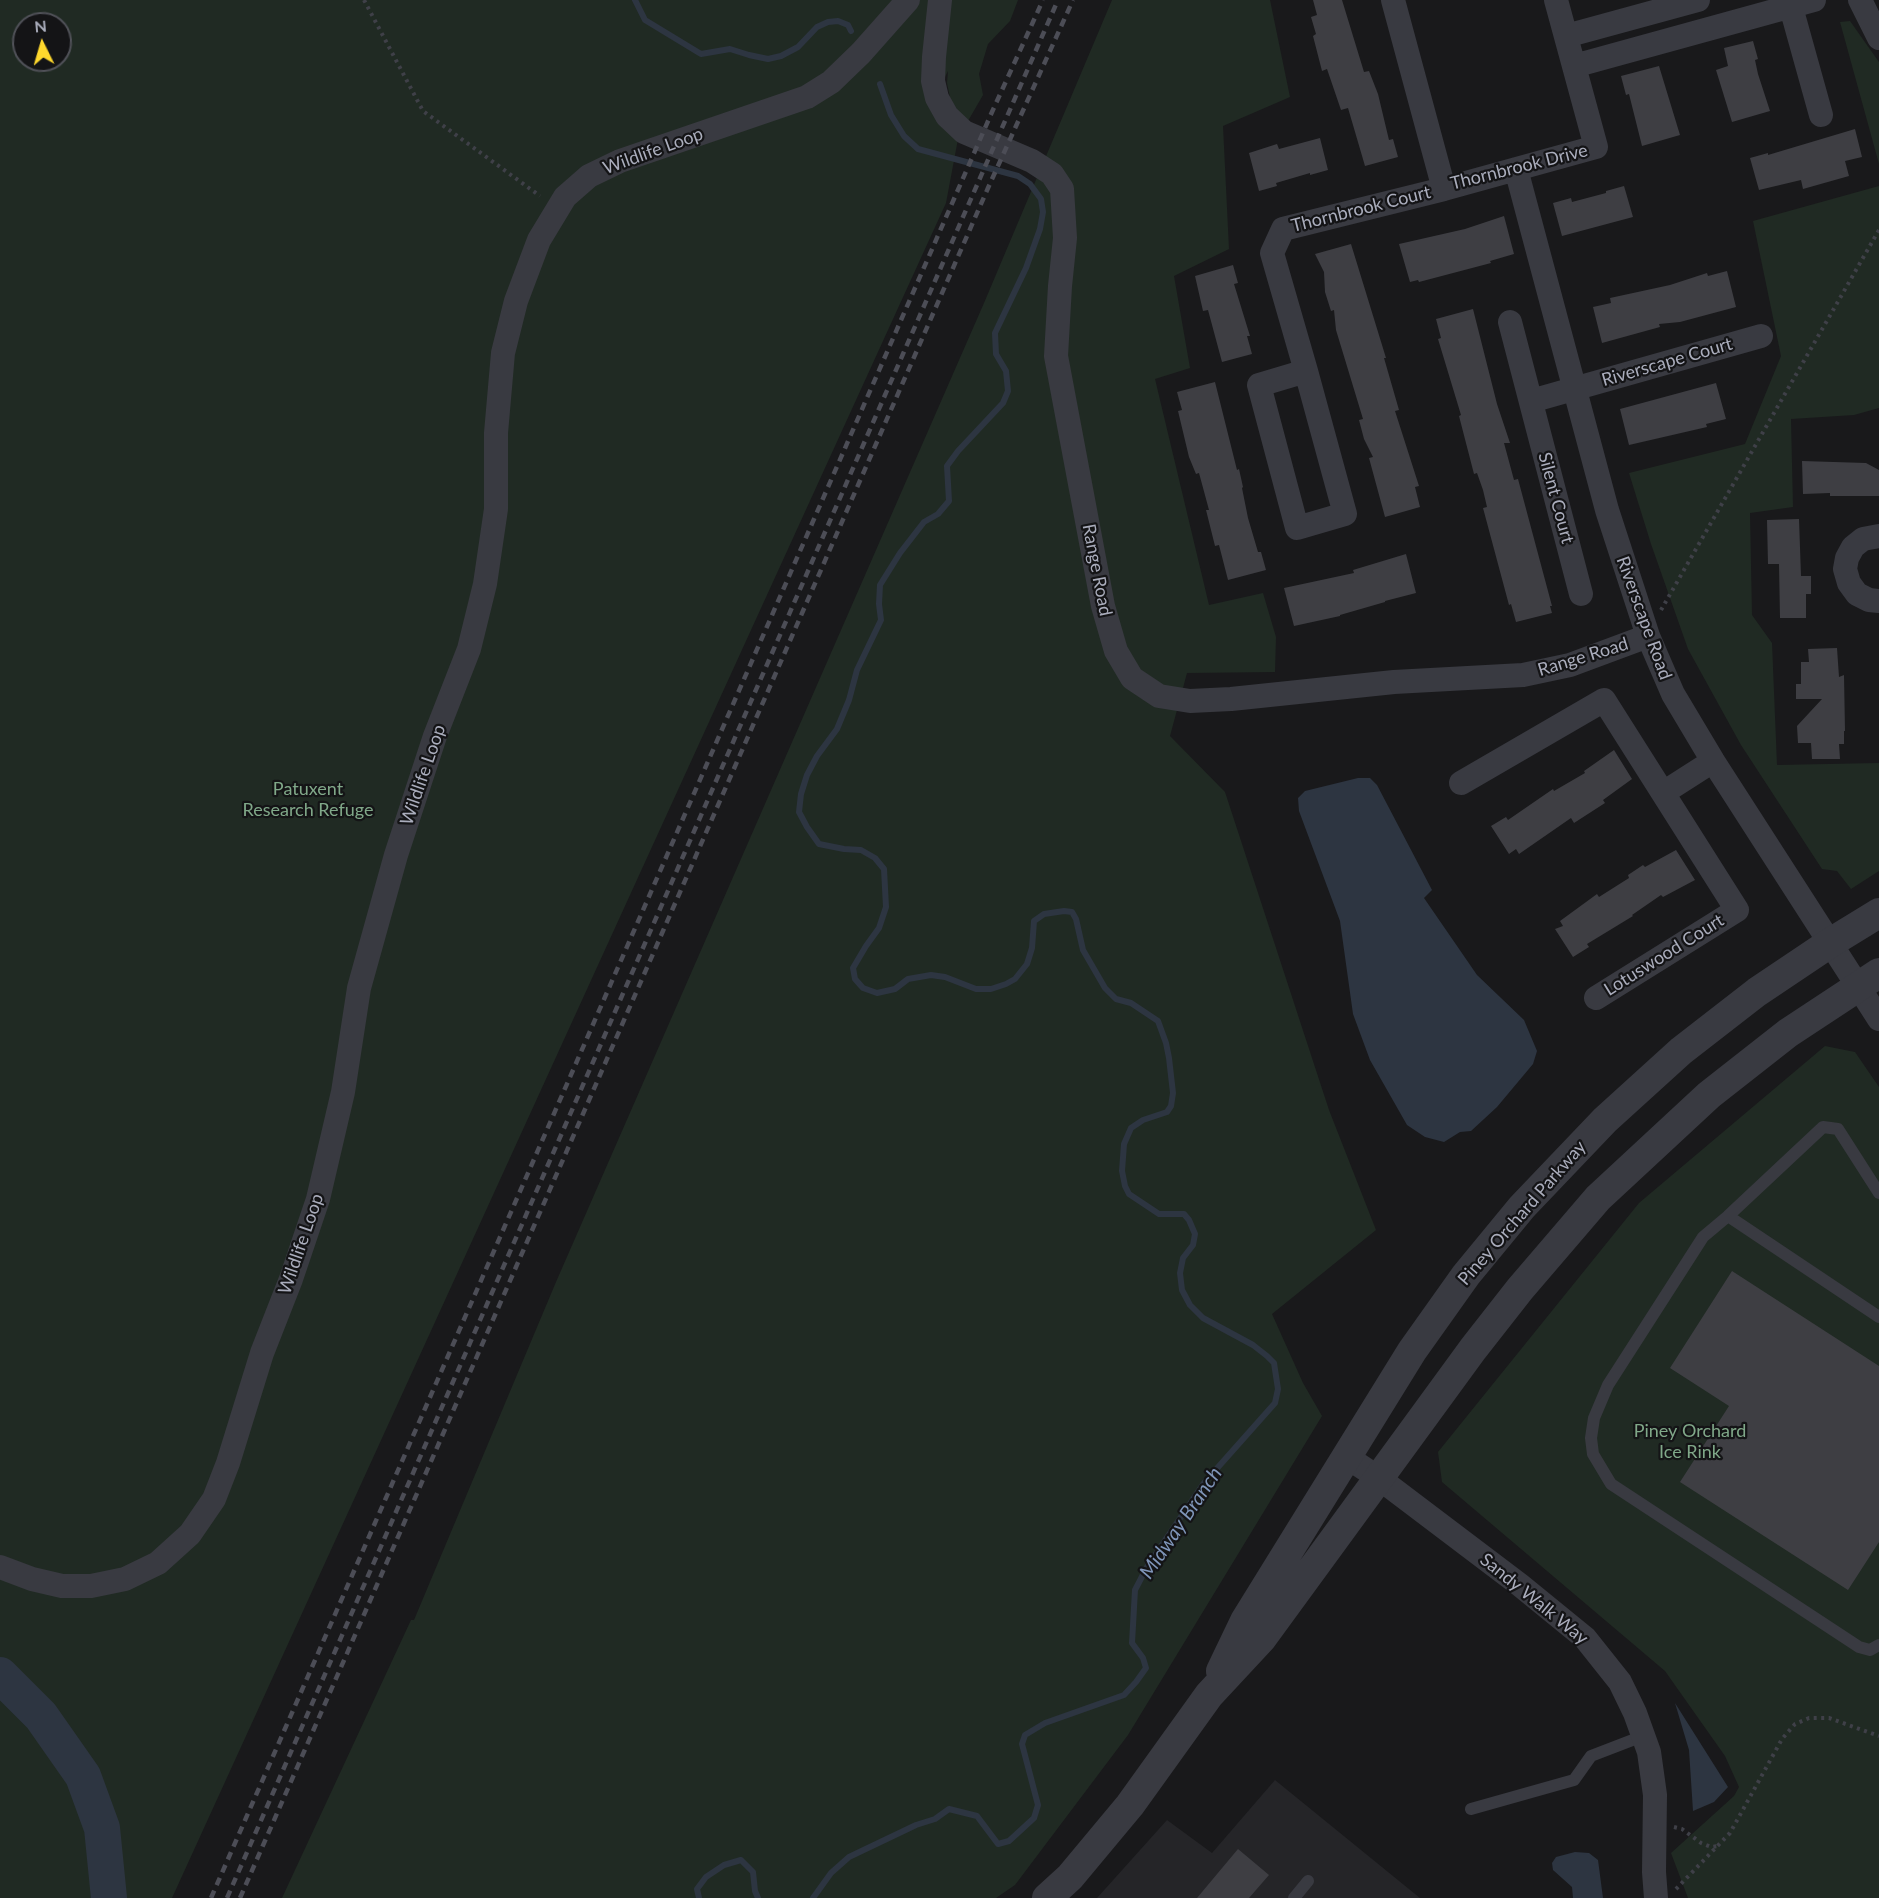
<!DOCTYPE html>
<style>
body{margin:0}
#map{position:relative;width:1879px;height:1898px;overflow:hidden;background:#19191b;font-family:Lato,sans-serif}
canvas{display:block}
.north{position:absolute;left:12px;top:12px;width:60px;height:60px;box-sizing:border-box;background:#141416;border:2px solid #505158;border-radius:50%;rotate:355deg;font-size:16px;font-weight:700;line-height:24px;text-align:center;color:#aaadbc}
.north::after{content:'';display:block;margin:auto;width:21px;height:27px;background:#ffd82d;clip-path:polygon(50% 0,100% 100%,50% 72%,0 100%)}
</style>
<div id="map">
<canvas width="1879" height="1898"></canvas>
<div class="north">N</div>
</div>
<script>
const g = document.querySelector('canvas').getContext('2d');
g.lineJoin = 'round';
function fillPath(path, color) { g.fillStyle = color; g.fill(path, 'evenodd'); }
const poly = rows => new Path2D(rows.map(r => 'M' + r).join(''));
function strokePath(path, color, width, dash) { g.strokeStyle = color; g.lineWidth = width; g.lineCap = dash ? 'butt' : 'round'; g.setLineDash(dash || []); g.stroke(path); }
function drawText(font, color, halo, rows, align = 'center') {
  g.font = font + ' Lato,sans-serif'; g.lineWidth = 4.5; g.setLineDash([]); g.textBaseline = 'middle'; g.strokeStyle = halo; g.fillStyle = color; for (const [text, x, y, turn = 0] of rows) {
    g.save(); g.translate(x, y); g.rotate((+turn || 0) * Math.PI / 180); g.textAlign = isNaN(turn) ? turn : align; if (halo) g.strokeText(text, 0, 0); g.fillText(text, 0, 0); g.restore();
  }
}
fillPath(poly([
 [1275,1780,1420,1898,1097,1898,1167,1820,1212,1853]
]), '#252528');
fillPath(poly([
 [0,0,1018,0,1010,21,988,44,979,74,983,95,968,121,952,107,947,83,948,71,938,91,958,139,946,203,172,1898,0,1898],
 [24,24,60,24,60,60,24,60],
 [1112,0,1270,0,1290,97,1223,126,1229,249,1174,276,1190,368,1155,379,1209,605,1263,593,1276,637,1275,672,1187,673,1170,736,1225,792,1329,1110,1376,1230,1272,1314,1303,1383,1322,1416,1128,1735,1015,1885,996,1898,282,1898,411,1620,414,1620,556,1282,984,303],
 [1850,21,1879,62,1879,164,1840,22],
 [1879,186,1879,408,1854,415,1791,419,1793,507,1750,513,1752,615,1772,643,1777,765,1879,763,1879,871,1851,889,1837,871,1822,869,1741,745,1688,649,1651,544,1629,473,1745,444,1781,356,1753,221],
 [1825,1046,1855,1052,1879,1087,1879,1898,1688,1898,1671,1853,1734,1796,1739,1787,1725,1756,1665,1671,1442,1482,1438,1452,1639,1203]
]), '#202a23');
fillPath(poly([
 [1358,778,1370,778,1377,785,1432,890,1424,898,1477,975,1524,1020,1537,1051,1533,1064,1497,1107,1471,1131,1460,1132,1444,1142,1425,1137,1407,1125,1370,1060,1353,1014,1340,921,1299,811,1298,798,1305,791],
 [1675,1703,1728,1787,1714,1802,1693,1811,1689,1750],
 [1575,1852,1589,1853,1598,1860,1603,1898,1573,1898,1572,1887,1553,1870,1552,1863,1556,1857]
]), '#2d3541');
strokePath(poly([
 [635,0,645,20,701,54,730,49,749,55,768,59,781,56,798,47,817,27,828,22,838,21,848,25,851,31],
 [699,1898,697,1889,706,1877,724,1865,741,1860,753,1872,755,1891,758,1898],
 [813,1898,831,1873,849,1857,916,1825,935,1819,949,1809,977,1816,998,1844,1009,1841,1034,1818,1038,1805,1022,1744,1025,1735,1045,1723,1124,1695,1136,1682,1146,1668,1143,1658,1132,1643,1135,1590,1147,1567,1204,1483,1275,1403,1278,1389,1274,1363,1267,1356,1253,1345,1203,1318,1190,1305,1182,1290,1180,1273,1183,1258,1193,1245,1195,1234,1189,1220,1184,1214,1159,1214,1129,1194,1125,1186,1122,1171,1124,1144,1131,1128,1143,1120,1167,1112,1171,1106,1173,1093,1169,1058,1166,1043,1158,1021,1131,1003,1116,999,1105,988,1083,950,1076,919,1072,912,1064,911,1044,914,1034,921,1032,948,1027,964,1015,979,1006,984,991,989,976,989,945,977,931,975,908,979,895,989,877,993,863,988,855,979,853,968,866,946,879,928,886,907,884,869,875,858,861,850,844,849,819,844,807,827,799,812,801,794,807,775,817,756,837,729,849,700,857,670,881,620,879,604,880,585,900,553,924,522,938,514,949,501,947,466,958,451,1003,403,1008,391,1006,371,996,354,995,333,1026,268,1040,229,1043,212,1041,199,1030,184,1018,176,918,149,904,136,891,115,880,84]
]), '#2d3541', 6);
strokePath(poly([
 [0,1675,41,1716,83,1776,102,1828,109,1898]
]), '#2d3541', 36);
fillPath(poly([
 [1313,0,1342,0,1364,72,1369,71,1378,94,1389,140,1393,139,1398,157,1365,166,1348,108,1341,110,1327,69,1322,71,1313,36,1316,34,1311,17,1317,15],
 [1753,41,1758,59,1755,60,1758,74,1770,111,1732,122,1716,70,1728,66,1724,48],
 [1659,66,1680,135,1642,146,1629,94,1626,95,1621,76],
 [1855,129,1862,157,1845,161,1849,176,1803,189,1801,180,1759,190,1750,158,1768,153,1768,155],
 [1320,138,1328,170,1310,175,1310,173,1276,183,1277,186,1259,191,1249,153,1277,144,1279,149],
 [1624,186,1633,217,1562,236,1553,203,1571,198,1572,202,1606,193,1606,191],
 [1504,216,1514,254,1490,261,1491,263,1419,282,1418,280,1410,282,1399,244,1465,229],
 [1351,244,1386,358,1384,358,1399,410,1395,411,1419,486,1415,487,1420,507,1385,517,1369,458,1373,457,1364,439,1359,420,1363,419,1336,330,1334,310,1331,311,1325,292,1324,272,1315,254],
 [1233,265,1238,283,1234,284,1250,336,1247,336,1252,354,1222,362,1208,310,1203,311,1195,276],
 [1727,271,1736,307,1680,322,1659,324,1660,327,1602,343,1593,307,1611,303,1610,298,1670,285,1707,273,1708,276],
 [1473,309,1497,404,1510,443,1504,443,1514,480,1518,479,1552,606,1550,606,1552,613,1516,622,1511,604,1509,605,1483,508,1487,507,1483,490,1477,473,1474,474,1459,416,1461,415,1438,339,1441,338,1436,319],
 [1215,382,1237,470,1239,469,1243,487,1242,488,1248,518,1258,552,1261,552,1266,570,1228,580,1219,545,1215,546,1206,510,1209,510,1199,473,1196,474,1189,457,1178,411,1182,410,1177,392],
 [1716,383,1726,419,1706,424,1707,427,1629,445,1620,409],
 [1802,461,1866,463,1879,470,1879,496,1830,496,1830,493,1803,494],
 [1799,519,1801,576,1811,576,1811,594,1806,594,1806,618,1780,618,1779,564,1768,564,1767,520],
 [1406,554,1416,593,1385,601,1385,602,1340,615,1340,616,1294,626,1284,588,1354,573,1353,570],
 [1837,648,1839,677,1844,675,1845,731,1844,731,1844,744,1839,744,1840,759,1812,759,1811,743,1798,743,1797,726,1822,699,1796,699,1796,684,1801,684,1801,662,1809,662,1808,649],
 [1614,750,1632,779,1603,800,1605,803,1574,823,1571,818,1519,854,1516,849,1509,854,1491,826,1506,817,1508,820,1553,789,1554,791,1585,773,1584,771],
 [1676,850,1695,880,1663,897,1661,895,1632,915,1633,916,1587,944,1589,947,1573,957,1555,929,1563,926,1560,921,1597,894,1599,897,1629,878,1628,875,1643,865,1645,867],
 [1732,1271,1879,1366,1879,1542,1848,1590,1680,1482,1729,1406,1670,1368],
 [1238,1849,1269,1875,1249,1898,1197,1898]
]), '#3e3e43');
strokePath(poly([
 [364,0,423,111,540,196],
 [1661,610,1879,230],
 [1674,1827,1682,1829,1701,1843,1711,1847,1718,1846],
 [1676,1889,1730,1833,1782,1739,1795,1724,1809,1718,1829,1718,1879,1736]
]), '#3f4048', 4, [3, 4.5]);
strokePath(poly([
 [1879,1193,1838,1129,1823,1127,1728,1216,1703,1237,1608,1385,1594,1418,1591,1438,1593,1454,1611,1484,1859,1647,1870,1650,1879,1645],
 [1728,1216,1879,1317],
 [1471,1809,1574,1780,1591,1756,1643,1736],
 [1294,1898,1308,1881]
]), '#393a41', 12);
strokePath(poly([
 [940,0,934,57,933,81,937,98,947,116,964,132,1032,161,1052,174,1062,189,1065,238,1060,286,1056,356,1103,606,1116,651,1132,678,1159,696,1190,701,1231,699,1394,682,1523,675,1570,665,1648,636],
 [1393,0,1444,189],
 [1789,0,1821,115],
 [1860,0,1879,38],
 [1566,36,1698,0],
 [1574,66,1814,0],
 [1516,169,1607,510,1648,636,1673,694,1713,761,1879,1019],
 [1510,322,1581,594],
 [1306,371,1259,385,1297,528,1345,514,1306,371,1272,253,1283,229,1444,189,1596,147,1556,0],
 [1531,401,1761,336],
 [1879,536,1863,539,1853,547,1847,558,1845,569,1849,583,1857,594,1869,600,1879,601],
 [1461,783,1604,700,1737,910,1596,998],
 [1663,793,1713,761],
 [1347,1457,1380,1479,1520,1585,1585,1638,1620,1682,1635,1713,1649,1752,1655,1795,1654,1872,1656,1898],
 [0,1567,32,1579,62,1586,91,1586,125,1579,158,1563,190,1534,214,1499,228,1463,262,1353,291,1279,318,1199,343,1092,359,988,396,855,435,736,469,649,485,584,496,509,496,433,503,353,516,301,539,240,565,197,589,176,620,161,807,97,831,82,861,53,908,0]
]), '#393a41', 24);
strokePath(poly([
 [1221,1671,1245,1621,1412,1351,1466,1275,1522,1207,1605,1120,1681,1051,1757,992,1830,943,1879,913],
 [1047,1898,1070,1877,1130,1805,1209,1695,1262,1638,1473,1349,1520,1289,1598,1198,1709,1095,1788,1033,1879,973]
]), '#393a41', 30);
strokePath(poly([
 [211,1898,992,112,1043,0],
 [227,1898,1058,0],
 [240,1898,988,188,1073,0]
]), '#4c4d56', 4.5, [8, 6]);
drawText('18px', '#aaadbc', '#141416', [
 ["Wildlife Loop",653,151,-20],
 ["Thornbrook Drive",1519,167,-14],
 ["Thornbrook Court",1361,209,-14],
 ["Riverscape Court",1667,362,-16],
 ["Silent Court",1556,498,75],
 ["Range Road",1097,570,79],
 ["Riverscape Road",1644,618,70],
 ["Range Road",1583,657,-17],
 ["Wildlife Loop",423,775,-71],
 ["Lotuswood Court",1664,955,-32],
 ["Piney Orchard Parkway",1522,1213,-49],
 ["Wildlife Loop",301,1244,-71],
 ["Sandy Walk Way",1534,1599,39]
]);
drawText('18px', '#80a889', '#141416', [
 ["Patuxent",308,789],
 ["Research Refuge",308,810],
 ["Piney Orchard",1690,1431],
 ["Ice Rink",1690,1452]
]);
drawText('italic 20px', '#7f95b9', '#141416', [
 ["Midway Branch",1181,1523,-56]
]);
</script>
